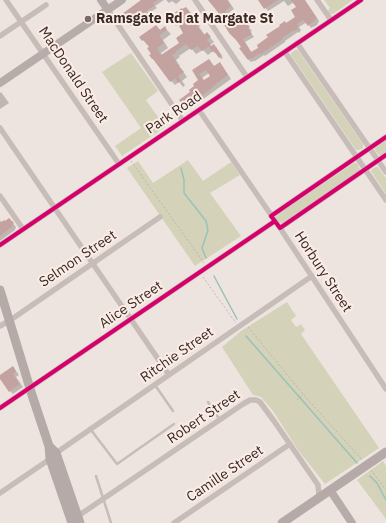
<!DOCTYPE html>
<style>
body{margin:0}
canvas{display:block;background:#eee4df}
</style>
<canvas width="386" height="523"></canvas>
<script>
const g = document.querySelector('canvas').getContext('2d');
g.lineJoin = 'round';
function fillPath(path, color) { g.fillStyle = color; g.fill(path, 'evenodd'); }
const poly = rows => new Path2D(rows.map(r => 'M' + r).join(''));
function strokePath(path, color, width, dash) { g.strokeStyle = color; g.lineWidth = width; g.lineCap = dash ? 'butt' : 'round'; g.setLineDash(dash || []); g.stroke(path); }
function drawText(font, color, halo, rows, align = 'center') {
  g.font = font + ' "IBM Plex Sans",sans-serif'; g.lineWidth = 4; g.setLineDash([]); g.textBaseline = 'middle'; g.strokeStyle = halo; g.fillStyle = color; for (const [text, x, y, turn = 0] of rows) {
    g.save(); g.translate(x, y); g.rotate((+turn || 0) * Math.PI / 180); g.textAlign = isNaN(turn) ? turn : align; if (halo) g.strokeText(text, 0, 0); g.fillText(text, 0, 0); g.restore();
  }
}
fillPath(poly([
 [324,0,353,0,333,14,330,14,327,11,330,8],
 [295,50,298,50,300,53,363,144,363,148,359,150,356,150,291,55,291,53],
 [131,53,158,91,146,100,165,127,122,156,115,146,141,128,102,72],
 [386,140,386,152,381,156,379,155,375,151,375,148],
 [188,160,203,181,231,162,240,175,210,193,241,236,195,266,127,168,138,161,153,183],
 [354,163,357,163,359,167,360,170,359,171,284,222,282,223,279,222,276,217,278,214],
 [376,167,378,167,386,178,386,194,371,171,372,169],
 [287,302,296,316,291,320,296,327,301,324,305,330,301,334,379,448,325,484,298,450,273,411,261,397,253,395,222,347,241,331],
 [383,461,386,466,386,519,357,480]
]), '#d4d2b8');
fillPath(poly([
 [143,0,164,0,155,6,157,8,144,16,146,17,143,19,142,18,131,26,128,24],
 [166,0,181,0,176,4,172,1,169,3],
 [208,0,228,0,234,9,227,14,230,18,236,14,252,31,250,32,254,37,245,42,252,53,259,48,286,24,296,17,297,7,294,2,288,6,284,1,268,11,259,0,304,0,308,5,319,21,317,25,311,28,307,22,299,27,301,30,299,33,298,32,285,41,285,42,265,56,264,55,255,61,254,61,251,62,248,59,242,47,234,38,222,15],
 [190,12,200,26,199,27,205,35,207,34,214,42,210,45,212,47,216,47,223,58,221,59,216,52,214,53,213,51,208,55,203,50,196,54,191,48,179,56,180,57,176,60,180,66,179,66,187,77,182,81,185,85,183,87,179,82,175,85,171,81,153,59,150,47,148,44,147,45,143,40,156,26,161,31,165,28,171,34,163,40,168,48,161,53,162,55,180,43,185,33,183,25,181,22,176,26,169,18],
 [214,67,223,67,231,79,188,110,180,100,191,92,200,80,194,71],
 [209,73,211,76,204,81,202,78],
 [1,92,9,103,0,109,0,93],
 [0,220,2,223,11,221,16,227,15,230,0,241],
 [13,367,19,375,16,377,23,387,13,394,10,391,0,376]
]), '#0003');
strokePath(poly([
 [181,168,184,180,184,193,206,221,208,230,202,248,206,258],
 [214,276,237,319],
 [246,336,357,463],
 [370,476,377,483,386,500]
]), '#99c2b9', 1.5);
fillPath(poly([
 [141,0,158,0,153,3,155,5,143,13,144,14,139,17,138,16,127,25,122,14],
 [208,0,227,0,231,6,225,11,229,17,236,13,240,18,241,18,245,23,246,23,250,27,248,28,252,34,243,39,251,52,258,48,257,45,268,37,266,35,280,26,279,25,285,21,286,23,295,17,291,10,296,7,291,0,305,0,317,18,314,21,308,26,303,20,297,24,299,26,297,28,298,29,295,31,294,30,282,38,283,39,261,54,260,53,251,59,251,58,248,60,239,48,241,47,235,38,234,38,229,33,222,21,218,16,220,15],
 [258,0,278,0,264,9],
 [186,7,197,21,195,22,204,35,207,32,211,37,207,40,211,45,202,51,198,46,191,50,186,44,176,51,177,52,172,55,176,61,175,61,184,72,178,76,181,81,178,83,175,78,170,82,153,59,152,59,149,55,151,54,147,48,149,47,144,40,142,41,139,37,156,25,160,30,165,26,167,30,159,35,164,43,157,48,161,55,179,43,176,38,183,33,179,26,182,24,177,18,171,22,168,17,182,8,182,9],
 [214,44,222,56,219,58,214,51,212,52,209,47],
 [209,59,214,66,220,62,228,75,213,86,213,87,200,97,184,107,179,100,190,92,189,90,194,86,193,84,198,80,192,70],
 [206,70,210,76,204,80,199,74],
 [9,218,14,223,12,225,13,226,0,236,0,223,4,220,5,221],
 [13,366,16,371,13,374,20,384,9,392,0,379,0,375]
]), '#c3a29f');
strokePath(poly([
 [131,161,204,263],
 [203,277,236,323],
 [248,327,303,394,362,460],
 [297,400,303,394],
 [371,470,386,490]
]), '#bfb4b1', 1, [2, 2]);
strokePath(poly([
 [155,385,173,411],
 [208,402,220,420],
 [91,430,117,464,174,424],
 [96,476,111,523]
]), '#c7bcb8', 2.5);
strokePath(poly([
 [6,0,119,164],
 [195,0,247,77],
 [317,0,331,20],
 [108,10,183,121],
 [0,36,46,5],
 [297,43,386,172],
 [285,52,386,200],
 [199,110,280,228,386,389],
 [0,128,169,375],
 [0,196,23,229],
 [271,216,386,137],
 [280,228,386,155],
 [0,245,361,0],
 [0,326,9,321,160,217],
 [0,408,275,221],
 [56,453,312,276],
 [0,493,50,459],
 [78,516,243,404,250,400,256,400,260,402,274,421,318,485,319,495,318,499],
 [174,523,290,444]
]), '#c7bcb8', 5.5);
strokePath(poly([
 [101,0,108,10],
 [0,83,122,0],
 [330,490,352,523]
]), '#b7aca9', 8);
strokePath(poly([
 [0,290,32,395,49,446,50,459,72,523],
 [49,446,56,453,80,523],
 [282,523,386,452]
]), '#b5aaa8', 9);
strokePath(poly([
 [386,137,271,216,280,228,386,155],
 [0,245,361,0],
 [0,408,275,221]
]), '#d6006c', 4);
for (const [x, y, r, color] of [
 [88,19,4,"#786a67"]
]) { const dot = new Path2D(); dot.arc(x, y, r, 0, 2 * Math.PI); g.fillStyle = color; g.fill(dot); strokePath(dot, '#fbede6', 1.5); }
drawText('bold 14px', '#382826', '#fbede6', [
 ["Ramsgate Rd at Margate St",96,19]
], 'left');
drawText('14px', '#382826', '#fbede6', [
 ["MacDonald Street",73,75,56],
 ["Park Road",174,113,-34],
 ["Selmon Street",78,259,-34],
 ["Horbury Street",323,272,57],
 ["Alice Street",131,305,-34],
 ["Ritchie Street",177,355,-35],
 ["Robert Street",204,417,-34],
 ["Camille Street",225,474,-34]
]);
</script>
